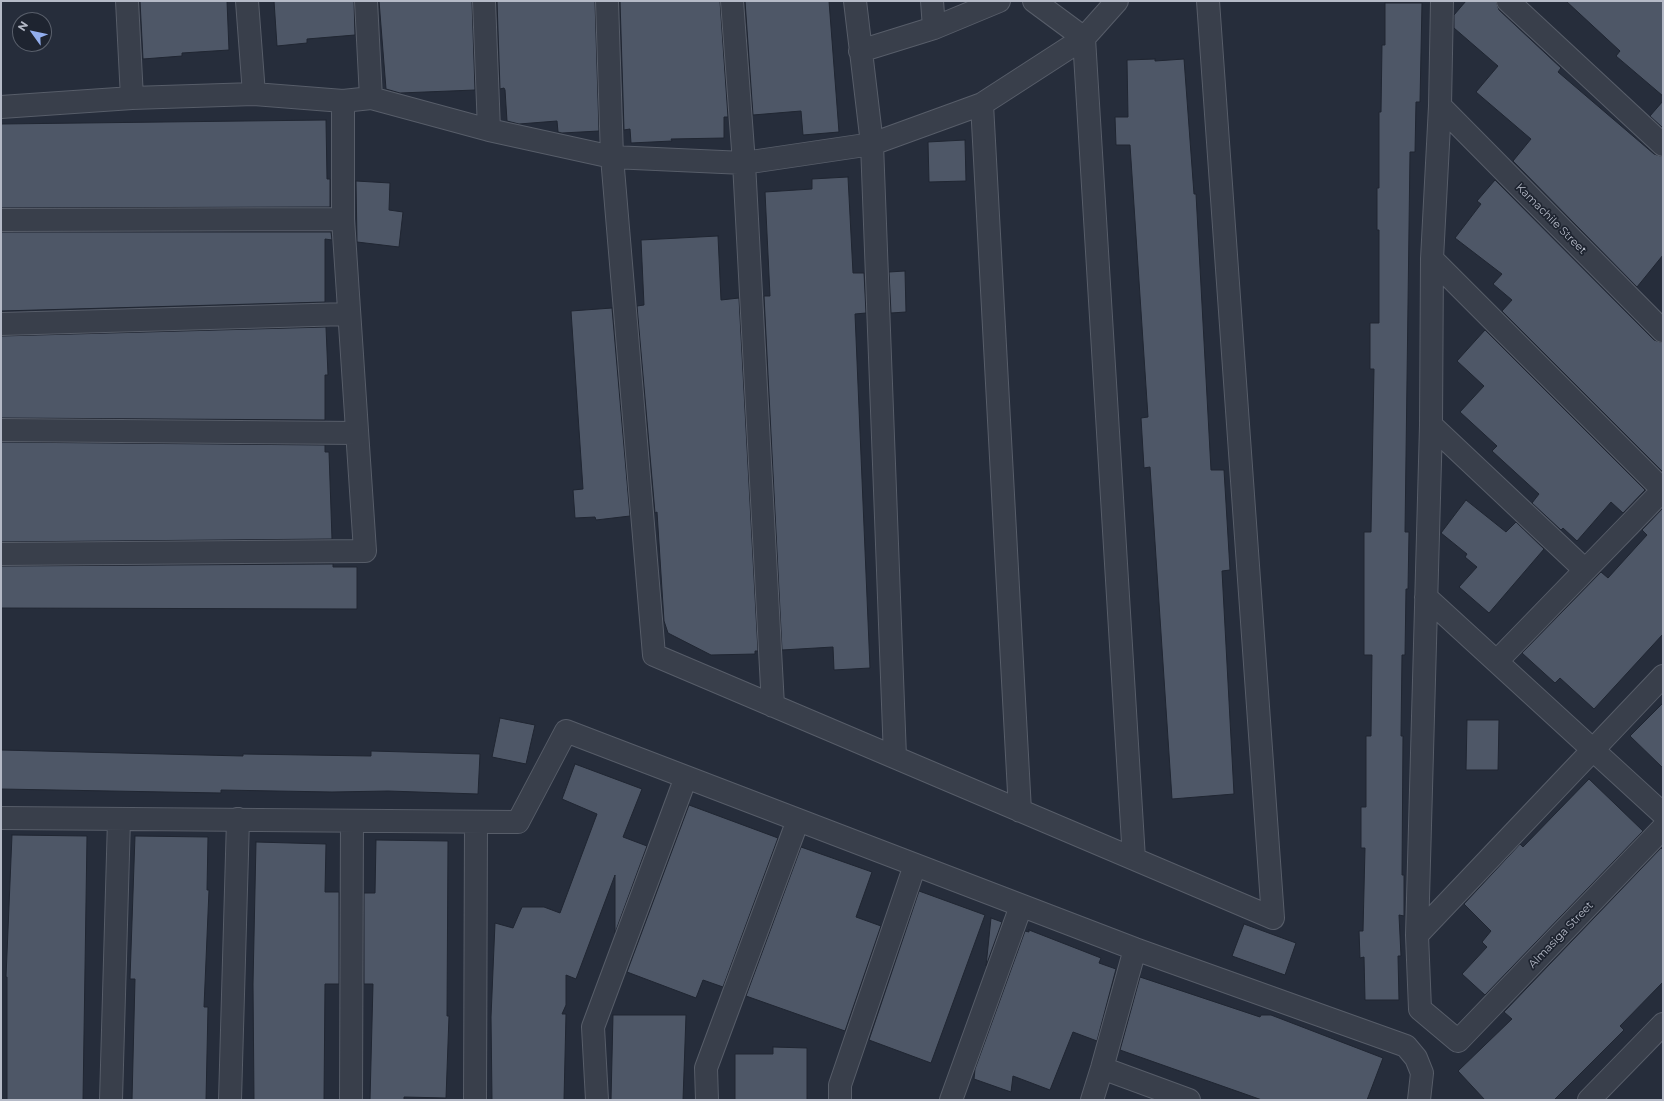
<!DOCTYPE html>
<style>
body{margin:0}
#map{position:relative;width:1664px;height:1101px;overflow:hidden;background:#262d3b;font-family:Montserrat,sans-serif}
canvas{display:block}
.frame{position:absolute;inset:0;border:2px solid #b5bac7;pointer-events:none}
.north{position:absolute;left:12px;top:12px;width:40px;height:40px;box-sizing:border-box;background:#1e2430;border:1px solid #5a606c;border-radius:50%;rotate:303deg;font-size:11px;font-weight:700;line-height:16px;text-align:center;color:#b5bac7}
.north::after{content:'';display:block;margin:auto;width:14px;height:18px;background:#92aeee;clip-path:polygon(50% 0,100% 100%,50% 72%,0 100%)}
</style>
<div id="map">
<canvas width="1664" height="1101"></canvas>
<div class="frame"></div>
<div class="north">N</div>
</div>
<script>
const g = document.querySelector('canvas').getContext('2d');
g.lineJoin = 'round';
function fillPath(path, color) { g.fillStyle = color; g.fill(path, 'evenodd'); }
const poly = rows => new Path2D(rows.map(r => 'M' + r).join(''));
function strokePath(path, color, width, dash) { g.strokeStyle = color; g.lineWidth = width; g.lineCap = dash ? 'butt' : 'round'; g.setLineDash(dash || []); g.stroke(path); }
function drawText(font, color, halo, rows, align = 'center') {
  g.font = font + ' Montserrat,sans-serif'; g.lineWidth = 3.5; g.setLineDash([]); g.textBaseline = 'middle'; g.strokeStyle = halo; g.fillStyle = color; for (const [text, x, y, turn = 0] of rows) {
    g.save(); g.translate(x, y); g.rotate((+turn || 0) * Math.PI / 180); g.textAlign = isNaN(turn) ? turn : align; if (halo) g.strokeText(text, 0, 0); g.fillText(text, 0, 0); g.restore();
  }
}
const building = poly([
 [140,1,227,1,229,50,182,53,182,56,143,59,140,1],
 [274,1,354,1,355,35,307,39,307,43,277,46,274,1],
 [379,1,472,1,475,90,400,93,386,89,379,1],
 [497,1,595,1,599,131,562,133,558,132,557,121,519,124,507,121,505,90,504,88,500,89,497,1],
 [620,1,720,1,728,117,724,117,724,138,671,139,672,141,631,143,630,129,624,130,620,1],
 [745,1,829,1,839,132,803,135,801,111,753,115,745,1],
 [1466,1,1496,1,1499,10,1561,68,1558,72,1654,154,1663,157,1663,255,1637,287,1513,161,1531,139,1476,92,1498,66,1454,28,1454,15,1466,1],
 [1566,1,1663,1,1663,96,1616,56,1620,51,1566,1],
 [1385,3,1422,3,1420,102,1416,102,1415,152,1410,152,1405,532,1409,532,1408,589,1406,589,1405,655,1402,655,1401,736,1403,736,1402,875,1404,875,1404,916,1399,915,1401,956,1398,956,1399,1000,1365,1000,1364,957,1360,958,1359,931,1363,931,1365,848,1361,848,1361,807,1366,807,1366,736,1371,736,1372,655,1364,655,1364,532,1371,532,1374,369,1370,369,1370,323,1379,323,1379,230,1377,230,1377,188,1379,188,1379,112,1381,112,1382,45,1385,45,1385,3],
 [1155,59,1155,61,1184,59,1194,194,1196,194,1211,470,1224,470,1230,570,1222,571,1234,794,1172,799,1150,467,1144,468,1141,418,1148,417,1130,145,1116,145,1115,117,1128,117,1127,60,1155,59],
 [1663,101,1663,128,1650,116,1663,101],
 [326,120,327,179,330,179,330,207,1,208,1,124,326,120],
 [965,140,966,181,929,182,928,142,965,140],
 [848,177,853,273,864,273,866,313,855,314,870,668,834,670,833,647,782,650,764,296,770,296,765,192,812,189,812,179,848,177],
 [1495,180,1654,340,1663,343,1663,472,1502,311,1512,300,1493,284,1502,274,1455,238,1481,204,1477,201,1495,180],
 [356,181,390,183,389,210,403,212,399,247,357,242,356,181],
 [1,232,331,232,332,240,325,239,325,302,1,311,1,232],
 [718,236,721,300,739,298,758,651,755,651,755,654,711,655,668,633,664,621,657,512,655,513,637,306,644,305,641,240,718,236],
 [905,271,906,312,891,313,889,272,905,271],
 [612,308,630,516,596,520,595,517,575,518,573,490,583,489,571,311,612,308],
 [326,327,328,375,325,375,325,420,1,418,1,336,326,327],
 [1485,330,1645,490,1623,513,1611,502,1577,541,1563,528,1561,530,1532,503,1539,494,1492,451,1497,446,1460,412,1484,386,1457,361,1485,330],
 [1,442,325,445,325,452,329,452,332,539,1,542,1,442],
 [1466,500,1506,532,1516,522,1544,549,1489,613,1459,587,1477,567,1465,557,1467,554,1441,533,1466,500],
 [1663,508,1663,634,1594,709,1560,678,1555,683,1522,653,1601,572,1608,578,1647,535,1642,530,1663,508],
 [333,564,333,567,357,567,357,609,1,608,1,566,333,564],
 [1663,703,1663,768,1630,736,1663,703],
 [500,718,535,725,526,764,492,757,500,718],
 [1467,720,1499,720,1498,770,1466,770,1467,720],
 [1,750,243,756,243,754,371,756,371,751,480,754,478,794,388,791,332,792,221,790,221,793,1,789,1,750],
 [575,764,642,789,623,837,647,846,615,933,615,875,576,979,566,975,566,1005,562,1014,566,1014,564,1100,492,1100,491,1017,495,923,513,928,522,907,544,907,560,913,597,814,562,799,575,764],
 [1589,779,1643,831,1485,995,1462,974,1487,947,1482,942,1491,931,1464,904,1520,844,1523,847,1589,779],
 [689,805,778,838,723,987,703,980,696,998,627,972,689,805],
 [12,835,87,836,83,1100,7,1100,7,977,6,977,12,835],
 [135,836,208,837,207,890,209,890,204,1007,208,1007,206,1100,132,1100,135,979,130,979,135,836],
 [376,840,448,841,447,1016,449,1016,446,1098,404,1097,404,1100,370,1100,373,984,364,984,364,893,375,893,376,840],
 [256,842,326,844,325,892,339,892,339,984,325,984,324,1100,254,1100,253,984,256,842],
 [801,847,872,872,856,917,881,926,845,1031,746,996,801,847],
 [1661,848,1663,850,1663,982,1620,1026,1624,1030,1554,1100,1485,1100,1458,1071,1512,1019,1504,1012,1661,848],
 [919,891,985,915,931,1063,869,1040,919,891],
 [991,918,1002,922,986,966,991,918],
 [1244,924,1296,943,1285,975,1232,956,1244,924],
 [1029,930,1101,958,1099,963,1116,969,1097,1041,1073,1032,1050,1090,1013,1076,1011,1092,974,1079,975,1069,1025,931,1029,932,1029,930],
 [1140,977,1260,1017,1261,1015,1271,1015,1383,1058,1367,1100,1262,1100,1120,1050,1140,977],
 [613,1015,686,1015,683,1100,611,1100,613,1015],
 [773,1047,807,1048,807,1100,735,1100,735,1054,773,1054,773,1047]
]);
fillPath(building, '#4e5767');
strokePath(building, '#202632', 1);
const minor = poly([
 [127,1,132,98],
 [247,1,254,94],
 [366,1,371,98],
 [484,1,489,130],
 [607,1,612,157,654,655,1273,918,1208,1],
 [732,1,744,163,773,706],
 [855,1,872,144,895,757],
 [932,1,934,28],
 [1034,1,1084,38,1134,859],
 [1442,1,1440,106,1432,259,1431,425,1417,935,1420,1009,1458,1041,1663,828],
 [1508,1,1663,145],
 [860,51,934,28,999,1],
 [982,104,1020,811],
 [1440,106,1663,331],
 [1,107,132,98,254,94,343,101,371,98,489,130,612,157,744,163,872,144,982,104,1084,38,1117,1],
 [1,220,343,219],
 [1432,259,1663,490],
 [1,324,348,314],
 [1431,425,1585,570],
 [1,430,357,433],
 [1,554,365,551,343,219,343,101],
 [1426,597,1663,814],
 [1497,661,1663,490],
 [1,818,518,822,566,731,1135,949,1406,1046,1416,1058,1422,1073,1419,1100],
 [1417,935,1663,676],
 [1102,1068,1189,1100],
 [111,1100,119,819],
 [230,1100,238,819],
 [351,1100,352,821],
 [475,1100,476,822],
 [597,1100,593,1027,686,777],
 [707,1100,706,1068,798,820],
 [840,1100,840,1085,915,865],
 [951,1100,1021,906],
 [1092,1100,1102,1068,1135,949],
 [1589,1100,1663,1024]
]);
strokePath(minor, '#575d69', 24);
strokePath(minor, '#393f4b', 22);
drawText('11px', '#b5bac7', '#1e2430', [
 ["Kamachile Street",1551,219,45],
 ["Almasiga Street",1561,935,-46]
]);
</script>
